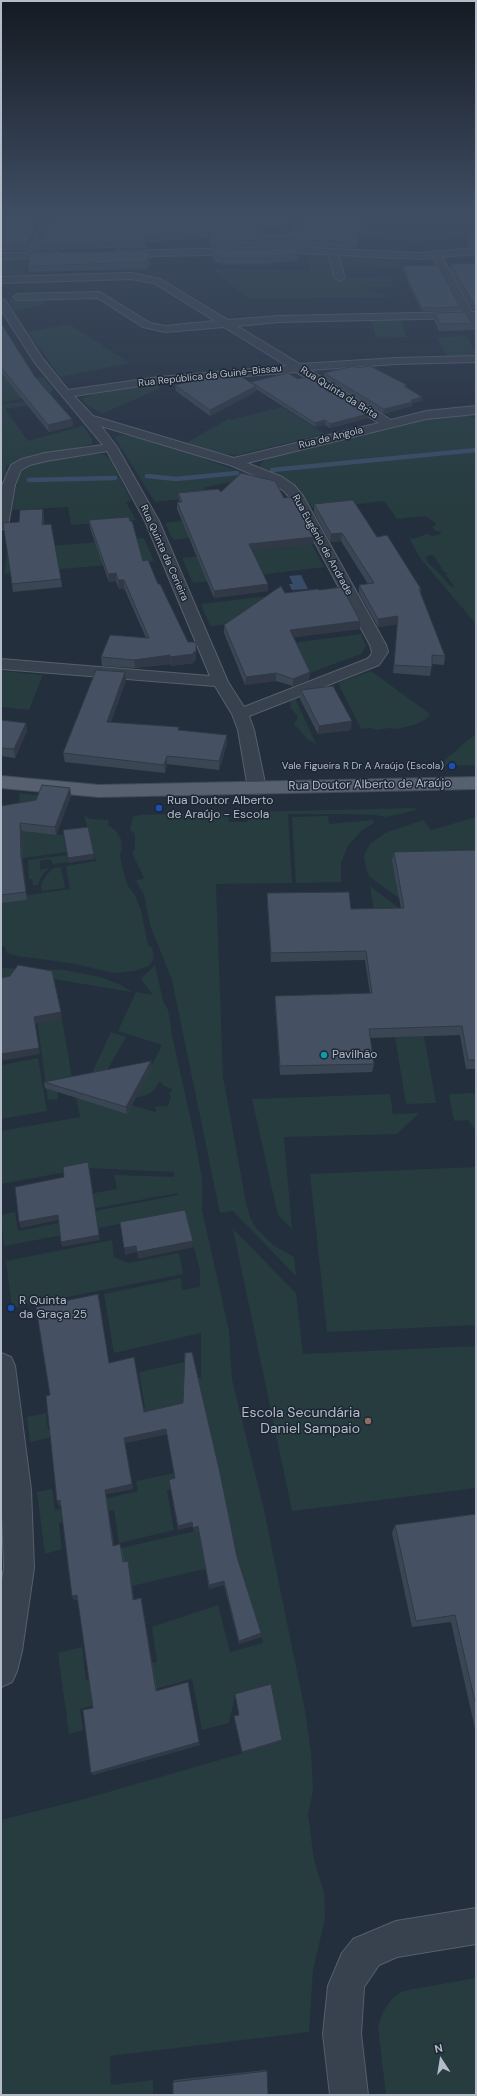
<!DOCTYPE html>
<meta charset="utf-8">
<style>
body{margin:0}
#map{position:relative;width:477px;height:2096px;overflow:hidden;background:#242f3e;font-family:"DM Sans",sans-serif}
canvas{display:block}
.frame{position:absolute;inset:0;border:2px solid #b4bcc9;pointer-events:none}
.north{position:absolute;left:421px;top:2040px;width:40px;height:40px;-webkit-text-stroke:3px #1d2633;paint-order:stroke;rotate:348deg;font-size:11px;font-weight:700;line-height:16px;text-align:center;color:#b4bcc9}
.north::after{content:'';display:block;margin:auto;width:14px;height:18px;background:#b4bcc9;clip-path:polygon(50% 0,100% 100%,50% 72%,0 100%)}
</style>
<div id="map">
<canvas width="477" height="2096"></canvas>
<div class="frame"></div>
<div class="north">N</div>
</div>
<script>
const g = document.querySelector('canvas').getContext('2d');
g.lineJoin = 'round';
function fillPath(path, color) { g.fillStyle = color; g.fill(path, 'evenodd'); }
const poly = rows => new Path2D(rows.map(r => 'M' + r).join(''));
function strokePath(path, color, width, dash) { g.strokeStyle = color; g.lineWidth = width; g.lineCap = dash ? 'butt' : 'round'; g.setLineDash(dash || []); g.stroke(path); }
function drawText(font, color, halo, rows, align = 'center') {
  g.font = font + ' "DM Sans",sans-serif'; g.lineWidth = 3; g.setLineDash([]); g.textBaseline = 'middle'; g.strokeStyle = halo; g.fillStyle = color; for (const [text, x, y, turn = 0] of rows) {
    g.save(); g.translate(x, y); g.rotate((+turn || 0) * Math.PI / 180); g.textAlign = isNaN(turn) ? turn : align; if (halo) g.strokeText(text, 0, 0); g.fillText(text, 0, 0); g.restore();
  }
}
fillPath(poly([
 [302,214,433,214,476,218,476,229,472,229,476,244,459,238,417,242,339,236],
 [302,252,318,254,328,257,334,278,337,280,345,281,345,278,391,277,394,287,362,287,390,297,250,299,226,281,213,269,311,271,307,255],
 [341,255,397,258,402,268,341,269,338,257],
 [26,258,24,275,1,276,1,259],
 [45,298,44,305,14,311,8,299],
 [400,319,407,337,376,338,371,320],
 [69,324,97,342,130,363,60,377,28,332],
 [467,336,476,354,474,356,446,356,437,337],
 [32,372,34,377,44,378,52,388,52,392,1,403,1,377],
 [156,384,160,388,102,414,86,404,82,399,94,394],
 [54,399,60,400,5,409,28,441,83,426,92,439,92,444,16,461,6,466,6,474,1,480,1,404],
 [282,407,325,434,237,455,217,453,186,443,228,419,231,420],
 [466,415,476,420,476,450,285,469,262,470,260,465,268,457,304,447,306,449,431,418],
 [124,435,150,440,270,482,234,481,203,488,212,496,155,502,115,438,116,436],
 [476,451,476,624,420,558,409,538,413,539,427,534,432,536,441,534,441,532,436,531,432,528,436,524,433,521,425,516,397,519,384,501,314,509,290,484,265,471],
 [431,555,434,556,444,572,450,574,445,574,455,588,461,591,449,585,442,576,428,563,425,557],
 [88,453,103,454,110,460,131,500,126,502,136,520,71,525,68,507,12,510,18,476,24,468,42,461],
 [230,515,238,532,173,540,165,523],
 [144,538,154,561,4,574,7,550],
 [312,544,324,567,193,583,182,558],
 [269,596,280,618,210,626,201,604],
 [361,634,366,646,361,654,307,674,292,643],
 [1,671,43,675,29,710,1,707],
 [371,671,430,714,425,720,416,724,398,729,389,728,377,730,370,728,361,729,338,683],
 [295,698,316,744,308,740,294,724,298,717,291,708,290,702],
 [476,734,476,765,438,766,467,741],
 [19,793,43,796,28,832,63,835,67,852,23,858],
 [415,808,416,810,386,817,376,815,346,814,288,814,292,883,216,884,223,1077,246,1203,250,1217,255,1227,273,1245,294,1257,296,1276,233,1211,220,1213,172,980,150,925,144,895,136,881,144,878,132,853,135,849,135,834,130,830,133,817,139,815,228,812,229,822,248,822,247,812],
 [84,815,90,819,109,820,108,825,115,830,121,839,122,850,120,854,122,867,128,886,135,895,141,910,148,945,152,948,154,958,149,966,134,971,114,973,70,963,17,956,7,953,5,947,1,946,1,899,70,889,66,866,96,861],
 [328,816,329,824,373,820,374,823,362,830,348,846,341,863,341,882,296,883,292,817],
 [476,817,476,859,393,861,400,899,370,877,367,871,364,858,366,851,370,844,385,833,423,820,431,830],
 [67,855,68,862,53,864,51,860,48,859,40,861,40,870,49,868,42,875,38,885,33,885,32,879,29,879,28,860],
 [61,867,65,888,42,891,41,885,46,876,53,868],
 [370,886,395,905,402,912,375,918],
 [155,965,163,1001,168,1010,172,1035,195,1139,202,1179,202,1210,229,1331,232,1380,263,1505,305,1711,311,1751,313,1791,308,1814,314,1860,324,1892,325,1918,313,1970,309,2032,110,2056,111,2085,153,2080,153,2095,1,2095,1,1820,77,1801,282,1742,235,1696,229,1723,202,1730,192,1679,80,1709,83,1730,69,1734,58,1653,82,1647,86,1680,157,1662,152,1627,218,1605,230,1652,263,1643,237,1561,203,1404,30,1442,27,1417,46,1413,48,1430,145,1408,139,1372,185,1362,184,1378,201,1378,201,1333,114,1353,104,1294,181,1278,182,1290,200,1287,200,1270,184,1212,98,1228,95,1211,178,1195,178,1193,86,1210,83,1195,117,1189,114,1175,174,1177,174,1172,88,1168,1,1184,1,1131,80,1117,75,1092,84,1090,111,1032,126,1037,98,1086,122,1102,155,1112,157,1110,154,1107,168,1106,171,1097,169,1093,172,1092,172,1089,164,1086,160,1081,153,1091,147,1095,135,1098,162,1045,118,1031,136,992,153,995,141,979],
 [1,968,64,970,100,977,119,984,132,992,35,976,1,984],
 [62,1019,73,1083,57,1086,58,1099,48,1100,37,1020],
 [424,1036,436,1103,406,1104,395,1037],
 [38,1058,47,1111,1,1119,1,1065],
 [476,1093,476,1131,468,1120,454,1121,449,1094],
 [390,1094,393,1114,419,1113,397,1134,284,1137,292,1229,279,1216,276,1207,252,1099],
 [476,1167,476,1325,327,1332,310,1174],
 [15,1212,18,1231,63,1222,74,1233,4,1246,1,1215],
 [233,1229,296,1293,303,1354,476,1346,476,1488,292,1511],
 [112,1240,114,1257,128,1263,179,1253,183,1274,12,1308,6,1261],
 [174,1473,176,1483,170,1484,171,1489,167,1490,174,1530,119,1543,114,1510,59,1523,62,1549,45,1554,37,1492,52,1489,55,1510,138,1491,136,1481],
 [204,1529,212,1567,132,1586,129,1566,124,1566,122,1548],
 [476,1978,476,2095,386,2095,378,2026,384,2010,392,1999,401,1992,413,1989]
]), '#263c3f');
fillPath(poly([
 [301,575,308,589,292,590,289,584,293,584,289,576]
]), '#394c67');
strokePath(poly([
 [272,470,476,450],
 [147,476,176,479,237,473],
 [29,480,115,478]
]), '#394c67', 4.5);
const minor = poly([
 [46,214,54,214,37,253,60,252,65,255,63,257,1,259,1,253,28,253,46,214],
 [289,214,297,214,303,233,302,235,269,240,269,236,294,231,289,214],
 [292,247,421,253,476,248,476,254,442,257,472,312,476,312,476,329,470,328,465,318,279,322,237,326,300,364,396,358,476,356,476,362,396,364,310,370,391,420,426,411,476,406,476,414,426,419,247,463,282,477,294,485,303,496,386,645,388,652,379,665,249,716,254,730,266,788,263,792,257,794,251,792,248,788,238,730,232,714,215,686,1,669,1,659,210,676,145,521,107,451,46,461,30,465,21,470,15,485,8,526,1,530,1,488,11,465,22,459,45,453,103,445,35,363,1,310,1,299,5,300,43,359,68,390,159,377,287,366,224,327,165,332,143,327,98,298,18,300,13,297,18,294,100,292,150,323,165,326,215,321,154,283,131,279,1,283,1,277,131,273,160,279,228,320,279,316,462,312,433,258,421,259,338,255,345,278,340,281,335,278,328,254,292,253,118,257,113,254,118,251,292,247],
 [296,372,379,423,234,458,93,416,74,396,159,383,296,372],
 [101,426,230,465,272,483,284,491,292,500,370,645,372,652,371,655,367,659,244,707,228,682,159,521,117,447,101,426],
 [1,1353,11,1357,15,1366,31,1490,34,1568,22,1651,17,1671,12,1682,1,1687,1,1585,4,1568,1,1486,1,1353],
 [476,1908,476,1944,397,1957,379,1965,364,1987,361,2034,368,2095,330,2095,323,2034,328,1986,342,1953,353,1939,396,1921,476,1908]
]);
const major = poly([
 [1,776,99,785,476,777,476,789,99,797,1,788,1,776]
]);
strokePath(minor, '#565f6c', 2);
strokePath(major, '#414a57', 2);
fillPath(minor, '#38414e');
fillPath(major, '#56606e');
fillPath(poly([
 [1,214,45,214,27,251,1,250],
 [52,214,292,230,261,235,303,230,298,214,368,214,356,248,292,246,211,247,209,239,163,240,163,242,146,242,147,248,39,250,39,244],
 [451,214,476,214,476,216],
 [476,233,476,248,469,247,468,240,469,234],
 [213,249,298,254,298,261,271,263,271,264,222,265,221,263,215,263,213,256],
 [476,249,476,256,470,256,470,250],
 [149,259,149,265,147,265,148,269,29,272,28,266],
 [476,263,476,311,473,310,450,269,451,264],
 [404,266,460,307,460,311,422,311,406,279,406,276,403,270],
 [435,313,474,323,473,330,439,331,434,320],
 [1,323,35,377,72,419,73,426,49,432,1,373],
 [358,368,407,385,406,387,422,401,413,403,412,406,383,414,324,377,324,373],
 [298,379,368,414,368,418,330,428,325,425,315,427,256,389,255,392,210,416,176,391,175,385,251,383,251,382],
 [221,492,284,498,314,537,314,544,252,550,268,591,214,598,177,509,177,502,180,502,179,500,178,493],
 [314,504,377,537,421,589,421,594,445,656,444,665,432,664,430,676,393,673,397,624,378,627,359,593,359,585,368,584,341,541,330,542,314,512],
 [44,516,44,525,61,579,62,587,13,592,3,523,19,522],
 [89,520,143,561,158,584,196,660,194,661,194,663,171,666,170,664,135,668,102,666,101,657,146,638,124,588,119,589,116,581,109,582,90,528],
 [319,590,360,621,360,629,293,637,310,672,309,680,293,686,276,681,245,685,224,633,224,625,285,593],
 [125,672,126,680,111,722,179,730,227,744,219,770,167,764,165,773,65,762,63,753],
 [301,690,351,730,318,734,300,699],
 [1,720,26,723,27,731,15,758,1,756],
 [70,788,71,796,56,835,22,831,23,864,27,900,1,903,1,806,36,800],
 [476,850,476,1069,466,1069,460,1035,370,1038,374,1064,372,1072,280,1075,275,1004,275,996,370,994,365,960,271,962,267,902,267,893,351,909,401,908,392,861,394,852],
 [152,1067,127,1114,45,1088,44,1082],
 [109,1363,144,1412,183,1403,237,1557,261,1633,261,1637,239,1644,224,1585,209,1589,199,1531,194,1532,193,1526,178,1530,169,1480,175,1478,167,1434,125,1443,133,1489,106,1494,114,1546,122,1548,124,1562,128,1561,129,1565,134,1600,141,1598,157,1690,200,1745,93,1775,93,1708,78,1599,74,1600,72,1596,61,1505,59,1506,57,1501,50,1395],
 [476,1514,476,1733,451,1622,412,1627,392,1533,395,1525],
 [266,2070,267,2071,173,2082,174,2080]
]), '#3b4654');
fillPath(poly([
 [42,214,45,214,27,251,27,244],
 [367,214,368,214,356,248,356,242],
 [292,224,292,230,261,235,260,241,261,228],
 [256,386,255,392,210,416,210,410],
 [422,397,422,401,413,403,412,406,383,414,384,409,411,400],
 [368,414,368,418,330,428,330,424],
 [72,419,73,426,49,432,48,425],
 [325,420,325,425,315,427,315,423],
 [43,509,44,516,43,533,42,525],
 [342,533,341,541,330,542,331,534],
 [314,537,314,544,249,551,249,544],
 [116,573,116,581,109,582,108,574],
 [118,580,124,580,124,588,119,589],
 [268,584,268,591,214,598,214,591],
 [398,616,397,624,378,627,378,619],
 [360,621,360,629,290,638,290,630],
 [196,642,196,660,194,661,194,663,171,666,170,657,193,652],
 [170,655,170,664,135,668,134,660],
 [125,672,126,680,108,730,107,722],
 [310,672,309,680,293,686,293,679],
 [276,673,276,681,245,685,246,677],
 [352,721,351,730,318,734,319,726],
 [26,723,27,731,15,758,14,749],
 [227,735,227,744,219,770,219,761],
 [167,756,167,764,165,773,164,765],
 [70,788,71,796,56,835,55,827],
 [20,823,22,831,23,864,27,900,21,856],
 [94,854,95,859,68,863,68,858],
 [61,1012,62,1019,35,1024,40,1054,1,1061,1,1054,34,1017],
 [151,1061,152,1067,127,1114,126,1107],
 [89,1168,100,1240,62,1247,61,1242],
 [58,1215,59,1220,21,1228,19,1222],
 [193,1241,194,1247,138,1259,137,1252],
 [136,1246,137,1252,125,1255,124,1248],
 [166,1429,167,1434,125,1443,133,1489,106,1494,114,1550,113,1546,105,1490,124,1438],
 [60,1500,62,1505,59,1506,57,1501],
 [192,1522,193,1526,178,1530,178,1526],
 [198,1526,199,1531,194,1532,193,1528],
 [128,1561,129,1565,134,1604,133,1600],
 [224,1581,224,1585,209,1589,209,1585],
 [77,1595,79,1599,74,1600,72,1596],
 [141,1598,142,1602,157,1693,156,1691],
 [261,1633,261,1637,239,1644,239,1641],
 [282,1740,282,1742,242,1754,242,1752],
 [199,1742,200,1745,93,1775,91,1773]
]), '#303945');
const building = poly([
 [1,214,42,214,27,244,1,244,1,214],
 [52,214,290,214,292,224,261,228,260,235,304,230,305,226,300,214,367,214,356,242,292,239,211,241,209,233,163,234,163,236,145,236,146,242,39,244,52,214],
 [476,233,476,242,470,241,469,234,476,233],
 [296,248,298,254,271,256,271,258,222,258,221,256,215,256,213,249,296,248],
 [148,251,149,259,147,259,147,262,28,266,29,253,148,251],
 [476,263,476,305,474,305,451,264,476,263],
 [438,265,460,307,422,308,406,276,408,276,404,266,438,265],
 [465,312,470,321,474,323,440,324,435,313,465,312],
 [1,323,35,377,72,419,48,425,1,367,1,323],
 [354,366,358,368,370,366,407,385,404,386,422,397,411,400,413,402,384,409,324,373,354,366],
 [234,372,256,386,210,410,175,385,234,372],
 [288,373,298,379,308,377,368,414,330,424,325,420,315,423,251,382,288,373],
 [241,473,275,481,284,498,292,497,314,537,249,544,268,584,214,591,177,502,182,502,178,493,218,489,221,492,241,473],
 [353,500,377,537,387,535,421,589,419,589,445,656,432,655,432,667,394,665,398,616,378,619,359,585,374,583,342,533,331,534,314,504,353,500],
 [43,509,42,525,51,524,61,579,12,584,3,523,19,522,20,510,43,509],
 [129,517,130,521,132,521,143,561,148,560,158,584,160,584,188,642,196,642,196,652,193,652,194,654,170,657,170,655,134,660,101,657,110,635,149,638,124,580,118,580,116,573,108,574,89,520,129,517],
 [281,586,285,593,318,589,319,590,342,587,360,621,290,630,310,672,293,679,276,673,246,677,224,625,281,586],
 [96,670,125,672,107,722,179,727,178,730,227,735,219,761,167,756,164,765,63,753,96,670],
 [333,686,352,721,319,726,301,690,333,686],
 [1,720,26,723,14,749,1,748,1,720],
 [42,785,70,788,55,827,20,823,21,856,26,892,1,895,1,806,36,800,42,785],
 [88,827,94,854,68,858,63,830,88,827],
 [476,850,476,1060,468,1060,462,1026,369,1029,374,1064,280,1066,275,996,372,993,366,951,271,953,267,893,349,892,351,909,404,908,394,852,476,850],
 [18,965,52,971,61,1012,34,1017,39,1048,1,1054,1,978,10,976,18,965],
 [151,1061,126,1107,44,1082,151,1061],
 [88,1162,99,1235,61,1242,58,1215,19,1222,15,1187,64,1177,63,1167,88,1162],
 [185,1210,193,1241,137,1252,136,1246,124,1248,120,1222,185,1210],
 [98,1294,109,1363,134,1357,144,1412,183,1403,185,1353,192,1352,220,1473,237,1557,261,1633,239,1641,224,1581,209,1585,198,1526,193,1528,192,1522,178,1526,169,1480,175,1478,166,1429,124,1438,132,1484,105,1490,113,1546,120,1544,123,1562,128,1561,133,1600,141,1598,156,1691,188,1682,199,1742,91,1773,83,1710,93,1708,77,1595,72,1596,60,1500,57,1501,46,1396,50,1395,36,1307,98,1294],
 [476,1514,476,1706,455,1615,416,1621,395,1525,476,1514],
 [271,1684,282,1740,242,1752,234,1716,239,1715,235,1694,271,1684],
 [267,2071,268,2095,173,2095,173,2082,267,2071]
]);
fillPath(building, '#455162');
strokePath(building, '#303945', 1);
const sky = g.createLinearGradient(0, 0, 0, 507);
sky.addColorStop(0, '#141a22');
sky.addColorStop(0.42, '#3f4d63');
sky.addColorStop(1, '#3f4d6300');
g.fillStyle = sky;
g.fillRect(0, 0, 477, 507);
for (const [x, y, r, color] of [
 [452,766,4,"#1a4fb4"],
 [159,808,4,"#1a4fb4"],
 [324,1055,4,"#0f9aa8"],
 [11,1308,4,"#1a4fb4"],
 [368,1421,4,"#8d6e63"]
]) { const dot = new Path2D(); dot.arc(x, y, r, 0, 2 * Math.PI); g.fillStyle = color; g.fill(dot); strokePath(dot, '#1d2633', 1.5); }
drawText('10px', '#b4bcc9', '#1d2633', [
 ["Rua República da Guiné-Bissau",210,376,-6],
 ["Rua Quinta da Brita",339,393,32],
 ["Rua de Angola",331,438,-14],
 ["Rua Eugénio de Andrade",322,545,61],
 ["Rua Quinta da Cerieira",164,553,66]
]);
drawText('10px', '#b4bcc9', '#1d2633', [
 ["Vale Figueira R Dr A Araújo (Escola)",444,766]
], 'right');
drawText('12px', '#b4bcc9', '#1d2633', [
 ["Rua Doutor Alberto de Araújo",370,785,-1]
]);
drawText('12px', '#b4bcc9', '#1d2633', [
 ["Rua Doutor Alberto",167,801],
 ["de Araújo - Escola",167,815],
 ["Pavilhão",332,1055],
 ["R Quinta",19,1301],
 ["da Graça 25",19,1315]
], 'left');
drawText('14px', '#b4bcc9', '#1d2633', [
 ["Escola Secundária",360,1413],
 ["Daniel Sampaio",360,1429]
], 'right');
</script>
